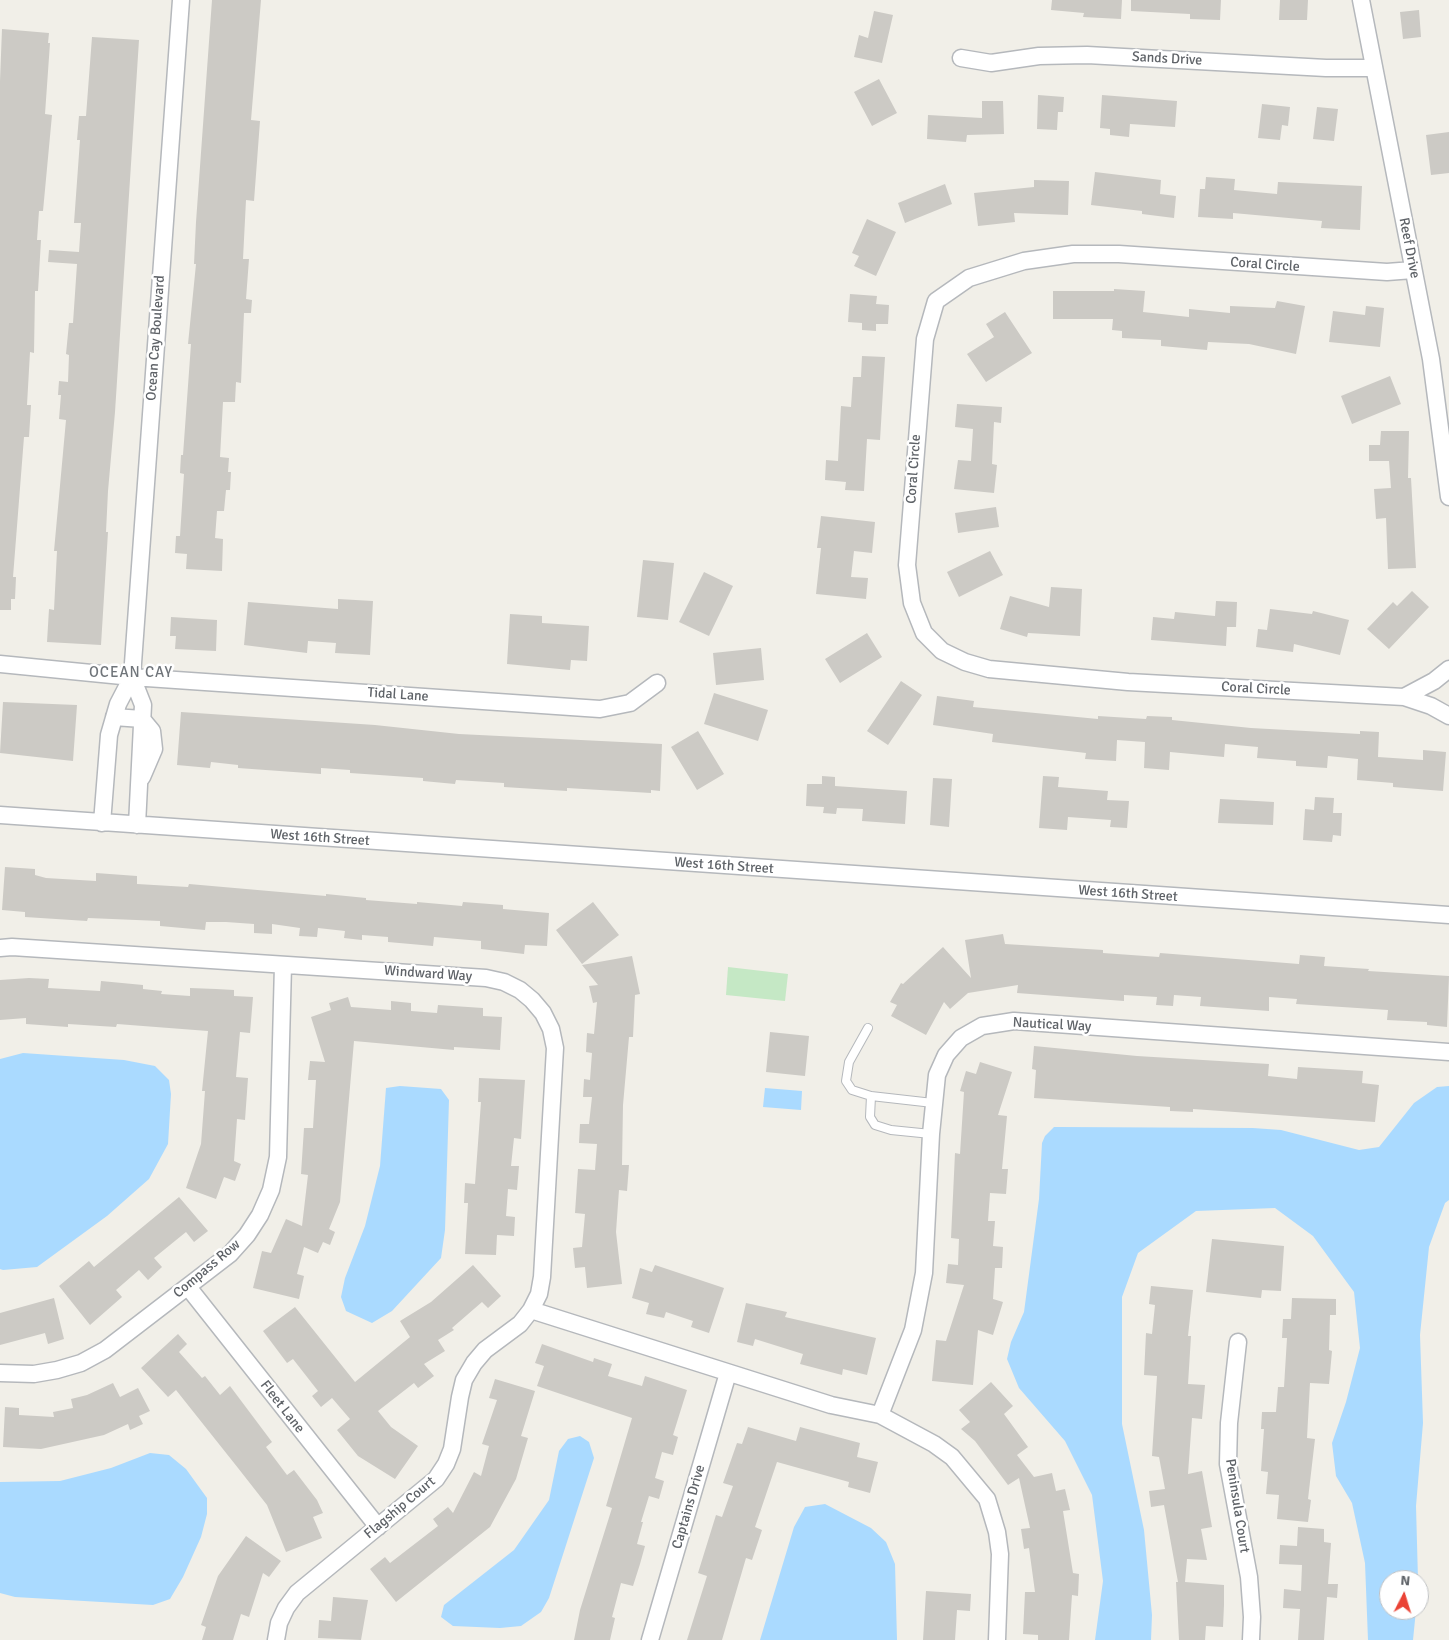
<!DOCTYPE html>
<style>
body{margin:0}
#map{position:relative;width:1449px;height:1640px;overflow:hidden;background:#f1efe8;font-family:Signika,sans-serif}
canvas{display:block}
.north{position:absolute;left:1379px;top:1570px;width:50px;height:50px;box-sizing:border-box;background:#fff;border:1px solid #bfc1c3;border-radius:50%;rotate:5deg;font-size:14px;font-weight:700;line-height:20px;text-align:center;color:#5f6368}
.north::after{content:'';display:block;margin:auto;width:18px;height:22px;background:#ea4335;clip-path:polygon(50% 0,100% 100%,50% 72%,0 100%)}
</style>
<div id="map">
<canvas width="1449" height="1640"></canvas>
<div class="north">N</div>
</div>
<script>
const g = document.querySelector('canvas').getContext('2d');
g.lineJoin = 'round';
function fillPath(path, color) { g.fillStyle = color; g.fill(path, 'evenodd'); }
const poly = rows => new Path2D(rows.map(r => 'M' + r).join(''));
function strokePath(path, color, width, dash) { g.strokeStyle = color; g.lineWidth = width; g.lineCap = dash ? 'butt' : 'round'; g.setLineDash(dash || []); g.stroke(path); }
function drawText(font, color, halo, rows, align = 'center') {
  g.font = font + ' Signika,sans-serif'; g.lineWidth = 5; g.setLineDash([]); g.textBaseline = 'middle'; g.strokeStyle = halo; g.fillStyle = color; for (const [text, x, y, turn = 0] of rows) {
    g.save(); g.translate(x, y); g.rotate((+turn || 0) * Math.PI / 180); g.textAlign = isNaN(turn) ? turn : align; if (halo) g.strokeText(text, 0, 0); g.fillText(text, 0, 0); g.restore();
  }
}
fillPath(poly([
 [728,967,788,974,785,1001,726,995]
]), '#c5e8c5');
fillPath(poly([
 [23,1053,124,1060,155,1066,169,1080,171,1094,168,1144,149,1179,107,1216,37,1267,3,1270,0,1269,0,1059],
 [400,1086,441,1089,449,1100,445,1230,441,1258,392,1311,372,1323,346,1311,341,1297,345,1278,365,1226,380,1166,386,1088],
 [1449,1086,1449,1200,1445,1203,1429,1247,1420,1335,1423,1423,1416,1506,1418,1580,1389,1580,1389,1610,1416,1610,1413,1640,1368,1640,1365,1563,1352,1503,1336,1476,1332,1443,1346,1402,1360,1348,1354,1292,1313,1236,1275,1208,1196,1211,1138,1253,1122,1297,1122,1424,1144,1530,1152,1615,1151,1640,1095,1640,1103,1581,1092,1495,1065,1441,1019,1388,1007,1359,1011,1342,1024,1312,1039,1199,1042,1143,1045,1136,1054,1127,1061,1127,1253,1128,1281,1130,1359,1150,1379,1147,1414,1103,1437,1087],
 [765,1088,802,1091,801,1110,763,1107],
 [580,1436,589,1442,594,1458,549,1598,541,1612,521,1626,500,1628,453,1626,441,1617,444,1605,514,1550,549,1500,559,1451,568,1439],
 [150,1453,169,1455,186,1469,207,1498,207,1514,201,1537,183,1577,170,1599,153,1605,15,1597,0,1593,0,1482,60,1481,111,1468],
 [825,1504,871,1528,886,1542,895,1564,897,1640,760,1640,794,1527,805,1507]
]), '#aadaff');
fillPath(poly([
 [212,0,261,0,251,120,260,121,254,201,246,200,243,259,249,259,246,299,252,300,251,313,244,313,241,383,236,382,235,402,223,402,220,457,229,458,228,472,231,472,230,490,226,490,224,511,217,511,215,538,223,539,222,571,186,569,187,554,175,553,176,536,180,536,184,474,180,473,181,455,183,455,191,344,188,344,196,264,194,264,196,222],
 [1052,0,1122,0,1121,19,1083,17,1084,13,1051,10],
 [1131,0,1221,0,1220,20,1190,19,1190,14,1131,11],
 [1280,0,1308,0,1307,20,1279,20],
 [1419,10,1421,37,1403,39,1400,12],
 [874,11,893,15,882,63,854,57,859,35,868,38],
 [2,29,49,33,48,43,50,43,45,114,52,115,43,211,39,211,37,240,41,240,38,291,35,291,34,353,30,352,27,405,31,405,29,437,24,437,13,577,16,577,15,599,11,599,11,610,0,610,0,81],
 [92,37,139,40,115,412,108,491,106,532,108,532,101,645,47,642,49,609,54,610,57,551,54,551,66,420,59,419,61,395,58,395,59,381,68,382,69,355,66,354,69,323,73,323,77,264,48,262,49,250,79,252,81,223,74,223,80,140,77,140,79,116,86,116],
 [879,79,897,113,872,126,854,92],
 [1038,95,1064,97,1063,112,1058,112,1057,130,1037,129],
 [1102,95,1177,101,1175,127,1130,124,1129,137,1110,135,1110,129,1100,128],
 [982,101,1003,101,1004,134,967,135,966,142,927,139,928,115,982,118],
 [1262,104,1290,107,1288,126,1282,125,1280,140,1258,138],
 [1317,107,1338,109,1334,141,1313,139],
 [1449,132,1449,173,1431,175,1426,135],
 [1095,172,1161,180,1160,194,1176,196,1174,218,1142,214,1142,211,1091,205],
 [1206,177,1235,179,1234,190,1277,194,1278,182,1362,186,1360,230,1321,228,1322,221,1233,213,1233,219,1198,217,1200,189,1205,189],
 [1034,180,1069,181,1068,215,1014,213,1015,222,978,226,974,193,1034,187],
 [945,184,952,204,905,223,898,203],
 [867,219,896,232,876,276,854,266,859,256,852,253],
 [1114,289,1145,291,1143,312,1189,317,1189,309,1230,313,1230,306,1275,308,1277,301,1305,306,1296,354,1249,344,1208,342,1207,350,1161,346,1161,340,1122,338,1122,331,1112,330,1113,319,1053,319,1053,291,1114,291],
 [850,294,877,296,876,304,889,305,888,324,876,324,876,331,862,330,862,323,848,322],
 [1366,306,1384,308,1380,347,1329,342,1333,311,1365,315],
 [1005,312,1032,353,986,382,967,354,994,337,986,324],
 [862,356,885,357,880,440,867,439,864,491,845,490,846,482,825,480,826,460,838,461,841,406,851,407,853,377,861,377],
 [1390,376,1401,404,1352,424,1341,396],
 [957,404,1002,407,1001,423,994,422,992,464,997,465,994,493,954,489,958,460,971,461,973,429,955,427],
 [1381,431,1409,431,1408,478,1411,478,1416,568,1388,569,1386,518,1376,519,1374,489,1391,488,1389,461,1369,461,1369,445,1380,445],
 [996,507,999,527,958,533,955,513],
 [821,516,875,522,872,553,854,551,851,577,868,578,866,599,816,594,821,548,817,548],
 [990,551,1003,575,959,597,947,572],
 [643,560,674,563,668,620,637,617],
 [704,572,733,586,709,636,679,622],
 [1051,587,1082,589,1080,636,1028,633,1027,637,1000,629,1010,596,1049,607],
 [1412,591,1429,607,1389,649,1367,629,1393,602,1397,606],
 [338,599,373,601,370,655,335,653,336,643,308,641,307,653,244,645,248,602,338,609],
 [1216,601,1237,602,1236,627,1227,627,1226,646,1151,640,1153,617,1174,619,1175,612,1215,616],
 [1270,609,1312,614,1313,611,1349,620,1340,655,1294,644,1293,652,1256,647,1258,629,1267,630],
 [510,614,542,616,542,623,589,626,587,661,571,660,570,670,507,664],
 [171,617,217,620,216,651,175,649,176,636,170,636],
 [867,633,882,657,840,683,825,659],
 [761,648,764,680,716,685,713,653],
 [901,681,922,695,888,745,867,731],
 [714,693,768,710,758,741,704,724],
 [937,696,974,701,973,707,1098,719,1098,716,1146,719,1147,716,1172,717,1172,720,1251,728,1360,734,1360,731,1379,732,1378,757,1423,760,1423,750,1446,752,1443,791,1393,787,1393,783,1357,780,1358,759,1328,756,1327,768,1296,766,1296,761,1257,758,1258,747,1225,744,1224,757,1170,752,1169,770,1144,768,1145,742,1117,740,1116,761,1085,759,1086,753,992,742,993,734,933,725],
 [3,702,77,705,73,761,0,753],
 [181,712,375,725,459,734,662,744,660,791,651,790,651,793,567,788,567,791,504,787,504,783,456,780,455,784,423,781,423,778,350,773,350,770,321,768,321,774,238,768,238,765,211,762,210,768,177,765],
 [698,731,724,774,697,790,671,747],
 [822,776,835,777,835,786,907,791,905,824,862,821,863,809,837,808,836,814,823,813,824,807,806,806,807,784,822,784],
 [1043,776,1059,777,1058,787,1108,791,1107,800,1129,801,1127,828,1110,827,1111,820,1068,817,1067,830,1039,828],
 [933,778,952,779,949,827,930,825],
 [1315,797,1334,798,1333,813,1342,813,1341,836,1333,835,1332,842,1303,840,1305,809,1314,810],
 [1220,799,1274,802,1273,825,1218,823],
 [5,867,35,869,35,875,46,878,96,881,96,873,137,876,137,884,188,887,189,884,326,896,326,894,366,898,366,900,417,904,417,902,462,906,463,902,503,905,503,909,549,913,547,946,525,945,524,954,481,949,481,941,434,937,433,946,388,942,388,937,362,935,362,940,344,938,345,931,318,928,317,937,299,936,300,928,272,924,272,934,254,933,254,924,226,922,206,922,205,930,160,926,160,921,88,918,87,921,25,917,25,912,2,910],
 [593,902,619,935,582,964,556,930],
 [1003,934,1005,944,1103,950,1103,953,1159,957,1160,953,1299,964,1300,955,1325,957,1324,966,1369,969,1368,971,1449,976,1447,1027,1427,1025,1427,1022,1387,1020,1388,1010,1296,1004,1297,999,1269,997,1269,1011,1200,1006,1201,997,1174,995,1173,1006,1156,1005,1157,997,1124,995,1124,1001,1017,993,1018,985,968,993,950,1009,944,1002,926,1035,891,1016,897,1005,890,1002,901,983,903,984,943,947,971,978,965,940],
 [632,956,640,994,635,995,633,1037,629,1037,623,1105,622,1165,629,1165,627,1191,619,1190,616,1232,622,1284,587,1288,585,1267,575,1268,573,1248,582,1247,585,1214,575,1213,578,1169,595,1170,597,1144,579,1143,580,1124,589,1124,592,1097,583,1097,584,1079,590,1080,592,1053,586,1052,587,1033,594,1034,597,1002,593,1003,589,986,598,985,582,965],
 [29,978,49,979,48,988,100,991,101,981,143,985,143,989,162,991,161,994,190,996,190,988,216,989,234,990,234,996,253,997,250,1033,240,1032,236,1077,248,1078,245,1120,237,1119,234,1161,241,1164,235,1181,224,1177,216,1199,186,1188,201,1144,205,1091,202,1091,208,1031,117,1024,116,1027,68,1024,68,1027,26,1024,26,1018,0,1020,0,980],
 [348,997,351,1007,391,1010,391,1001,411,1003,411,1011,437,1013,438,1005,483,1008,483,1016,502,1017,500,1050,454,1047,454,1050,354,1041,340,1202,329,1229,335,1232,330,1245,323,1242,318,1253,304,1247,297,1274,304,1276,299,1299,253,1288,262,1251,271,1253,286,1219,302,1226,308,1175,301,1174,304,1128,313,1128,316,1080,308,1080,310,1061,325,1062,311,1017,331,1010,329,1003],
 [770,1032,809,1036,805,1076,766,1072],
 [1034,1046,1137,1056,1269,1064,1268,1076,1297,1079,1298,1067,1363,1071,1362,1083,1379,1085,1375,1122,1193,1109,1193,1112,1170,1111,1170,1107,1034,1098,1036,1070,1032,1069],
 [980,1062,1012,1072,998,1115,1007,1116,1002,1169,1008,1169,1006,1194,990,1193,988,1221,995,1221,993,1246,1003,1247,1002,1268,995,1268,993,1299,1003,1302,993,1335,978,1330,973,1385,932,1381,936,1340,946,1341,964,1285,946,1283,948,1264,958,1265,959,1239,951,1238,955,1153,960,1154,964,1092,960,1091,966,1071,976,1074],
 [479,1078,525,1080,521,1139,514,1138,511,1166,519,1166,517,1190,508,1189,506,1216,515,1217,514,1236,497,1235,496,1255,465,1254,468,1203,464,1203,465,1183,475,1184,481,1102,478,1102],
 [179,1197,208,1231,194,1242,186,1232,154,1258,162,1267,148,1280,139,1270,116,1290,122,1297,90,1325,59,1286,89,1261,94,1267],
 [1212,1239,1284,1246,1281,1291,1262,1290,1261,1298,1206,1292],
 [473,1265,501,1296,488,1308,482,1302,452,1328,454,1330,438,1340,445,1351,424,1364,434,1376,418,1388,414,1383,378,1411,391,1427,418,1446,395,1479,358,1456,337,1430,350,1419,332,1398,321,1407,312,1396,318,1391,293,1359,287,1363,263,1331,295,1307,355,1382,410,1337,400,1321,431,1302],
 [655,1265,724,1288,709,1333,691,1327,693,1321,666,1312,664,1318,646,1314,649,1303,632,1298,640,1268,652,1272],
 [1151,1286,1193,1290,1188,1336,1191,1336,1188,1384,1205,1385,1202,1419,1192,1418,1188,1474,1202,1471,1212,1527,1201,1529,1207,1560,1187,1559,1185,1582,1224,1585,1224,1605,1223,1627,1206,1626,1205,1640,1179,1640,1176,1582,1178,1582,1164,1505,1151,1507,1149,1491,1165,1489,1159,1457,1152,1456,1157,1376,1144,1375,1146,1333,1152,1334,1155,1305,1149,1304],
 [54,1298,64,1339,48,1344,45,1333,0,1345,0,1313],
 [1292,1298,1336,1299,1336,1315,1330,1315,1329,1350,1332,1351,1329,1384,1310,1383,1307,1438,1315,1439,1308,1499,1311,1500,1308,1522,1277,1519,1279,1495,1266,1494,1268,1472,1261,1471,1264,1429,1261,1429,1262,1412,1276,1412,1278,1387,1284,1387,1287,1338,1282,1338,1283,1319,1291,1319],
 [746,1303,787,1312,785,1317,876,1338,867,1375,843,1369,842,1375,800,1364,803,1354,755,1339,753,1346,737,1342],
 [178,1334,187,1344,179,1352,202,1378,205,1376,220,1395,230,1386,272,1442,266,1447,287,1475,294,1470,317,1500,323,1513,313,1517,322,1538,286,1552,267,1505,238,1468,176,1390,168,1397,141,1368],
 [542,1344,593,1362,594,1358,612,1364,608,1376,642,1386,645,1376,687,1390,673,1435,678,1437,673,1455,662,1452,655,1478,664,1481,659,1499,649,1496,641,1522,643,1522,637,1544,645,1546,640,1564,633,1586,621,1583,612,1617,615,1618,610,1640,574,1640,580,1610,612,1508,606,1506,632,1418,537,1386,544,1366,535,1363],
 [495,1379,535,1391,521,1436,528,1438,516,1479,490,1527,396,1602,370,1569,385,1557,390,1563,438,1526,433,1519,448,1507,453,1513,474,1472,481,1476,489,1446,482,1444,497,1400,489,1398],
 [991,1382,1013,1406,1004,1414,1028,1447,1017,1455,1034,1477,1052,1473,1056,1491,1065,1489,1070,1510,1063,1511,1073,1573,1079,1574,1078,1596,1072,1595,1069,1640,1038,1640,1038,1635,1023,1634,1025,1592,1035,1592,1029,1548,1024,1549,1021,1529,1030,1528,1019,1478,1008,1485,975,1441,961,1429,970,1422,959,1410],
 [113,1383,120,1397,138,1388,150,1411,139,1416,143,1424,130,1430,128,1424,104,1435,41,1449,3,1447,5,1407,19,1408,19,1415,54,1417,53,1412,73,1408,71,1399,87,1395],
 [748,1427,796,1441,800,1427,860,1443,857,1457,878,1462,870,1493,848,1487,849,1482,777,1462,755,1527,762,1530,752,1560,746,1558,722,1640,687,1640,707,1576,698,1573,716,1515,722,1517,733,1486,723,1483,737,1443,742,1444],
 [1298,1527,1324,1529,1324,1542,1331,1543,1328,1584,1338,1584,1337,1598,1327,1597,1324,1640,1298,1640,1300,1609,1283,1608,1284,1589,1301,1591,1302,1565,1279,1564,1280,1545,1297,1546],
 [246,1536,281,1561,269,1577,263,1573,249,1617,241,1614,233,1640,202,1640,206,1627,201,1625,218,1576],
 [926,1591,971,1594,970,1611,957,1610,955,1640,923,1640],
 [333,1597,368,1600,361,1640,318,1638,319,1620,331,1621]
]), '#cccac5');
const service = poly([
 [868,1028,849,1062,846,1081,852,1090,871,1096,933,1103],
 [871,1096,870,1117,875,1125,891,1130,931,1134]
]);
const minor = poly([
 [1361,0,1431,359,1449,497],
 [961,58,991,63,1039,56,1087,55,1326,68,1374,68],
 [1413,270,1387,272,1119,254,1073,254,1024,261,969,278,936,301,925,339,907,565,912,603,924,633,942,651,965,662,989,669,1128,682,1404,697,1431,706,1449,716],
 [0,664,132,677,600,709,630,703,657,683],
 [132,677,143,705,137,825],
 [1404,697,1434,681,1449,669],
 [114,717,142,719,152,731,154,749,142,777],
 [0,815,1449,915],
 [102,823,109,735,118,704,132,677,181,0],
 [0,948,12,947,486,978,504,982,520,990,532,1000,543,1013,551,1029,555,1048,542,1277,539,1294,531,1310,520,1324,485,1350,474,1363,464,1380,460,1397,452,1449,446,1464,436,1479,297,1593,286,1608,279,1623,276,1640],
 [188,1287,378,1527],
 [531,1310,831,1405,880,1415,934,1444,952,1457,987,1499,997,1532,1000,1554,997,1640],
 [1238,1342,1229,1423,1228,1464,1249,1577,1252,1617,1251,1640],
 [0,1373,34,1374,57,1370,81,1363,105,1350,230,1254,247,1235,260,1215,271,1190,278,1157,283,965],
 [880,1415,913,1330,924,1273,931,1134,937,1075,946,1055,961,1038,982,1026,1014,1021,1449,1052],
 [650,1640,728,1373]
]);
strokePath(service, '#b5b8bc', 10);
strokePath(minor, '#b5b8bc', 19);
strokePath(service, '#fff', 8);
strokePath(minor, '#fff', 16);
drawText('14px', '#5f6368', '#fff', [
 ["Sands Drive",1167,59,3],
 ["Reef Drive",1409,248,79],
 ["Coral Circle",1265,265,4],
 ["Ocean Cay Boulevard",156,338,-86],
 ["Coral Circle",914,469,-86],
 ["Coral Circle",1256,689,3],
 ["Tidal Lane",398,695,4],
 ["West 16th Street",320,838,4],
 ["West 16th Street",724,866,4],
 ["West 16th Street",1128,894,4],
 ["Windward Way",428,974,4],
 ["Nautical Way",1052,1025,3],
 ["Compass Row",207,1269,-40],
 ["Fleet Lane",282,1407,52],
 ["Peninsula Court",1237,1506,81],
 ["Captains Drive",689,1507,-74],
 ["Flagship Court",400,1508,-40]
]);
g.letterSpacing = '1px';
drawText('15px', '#70757a', '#fff', [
 ["OCEAN CAY",131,673]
]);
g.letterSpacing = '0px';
</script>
